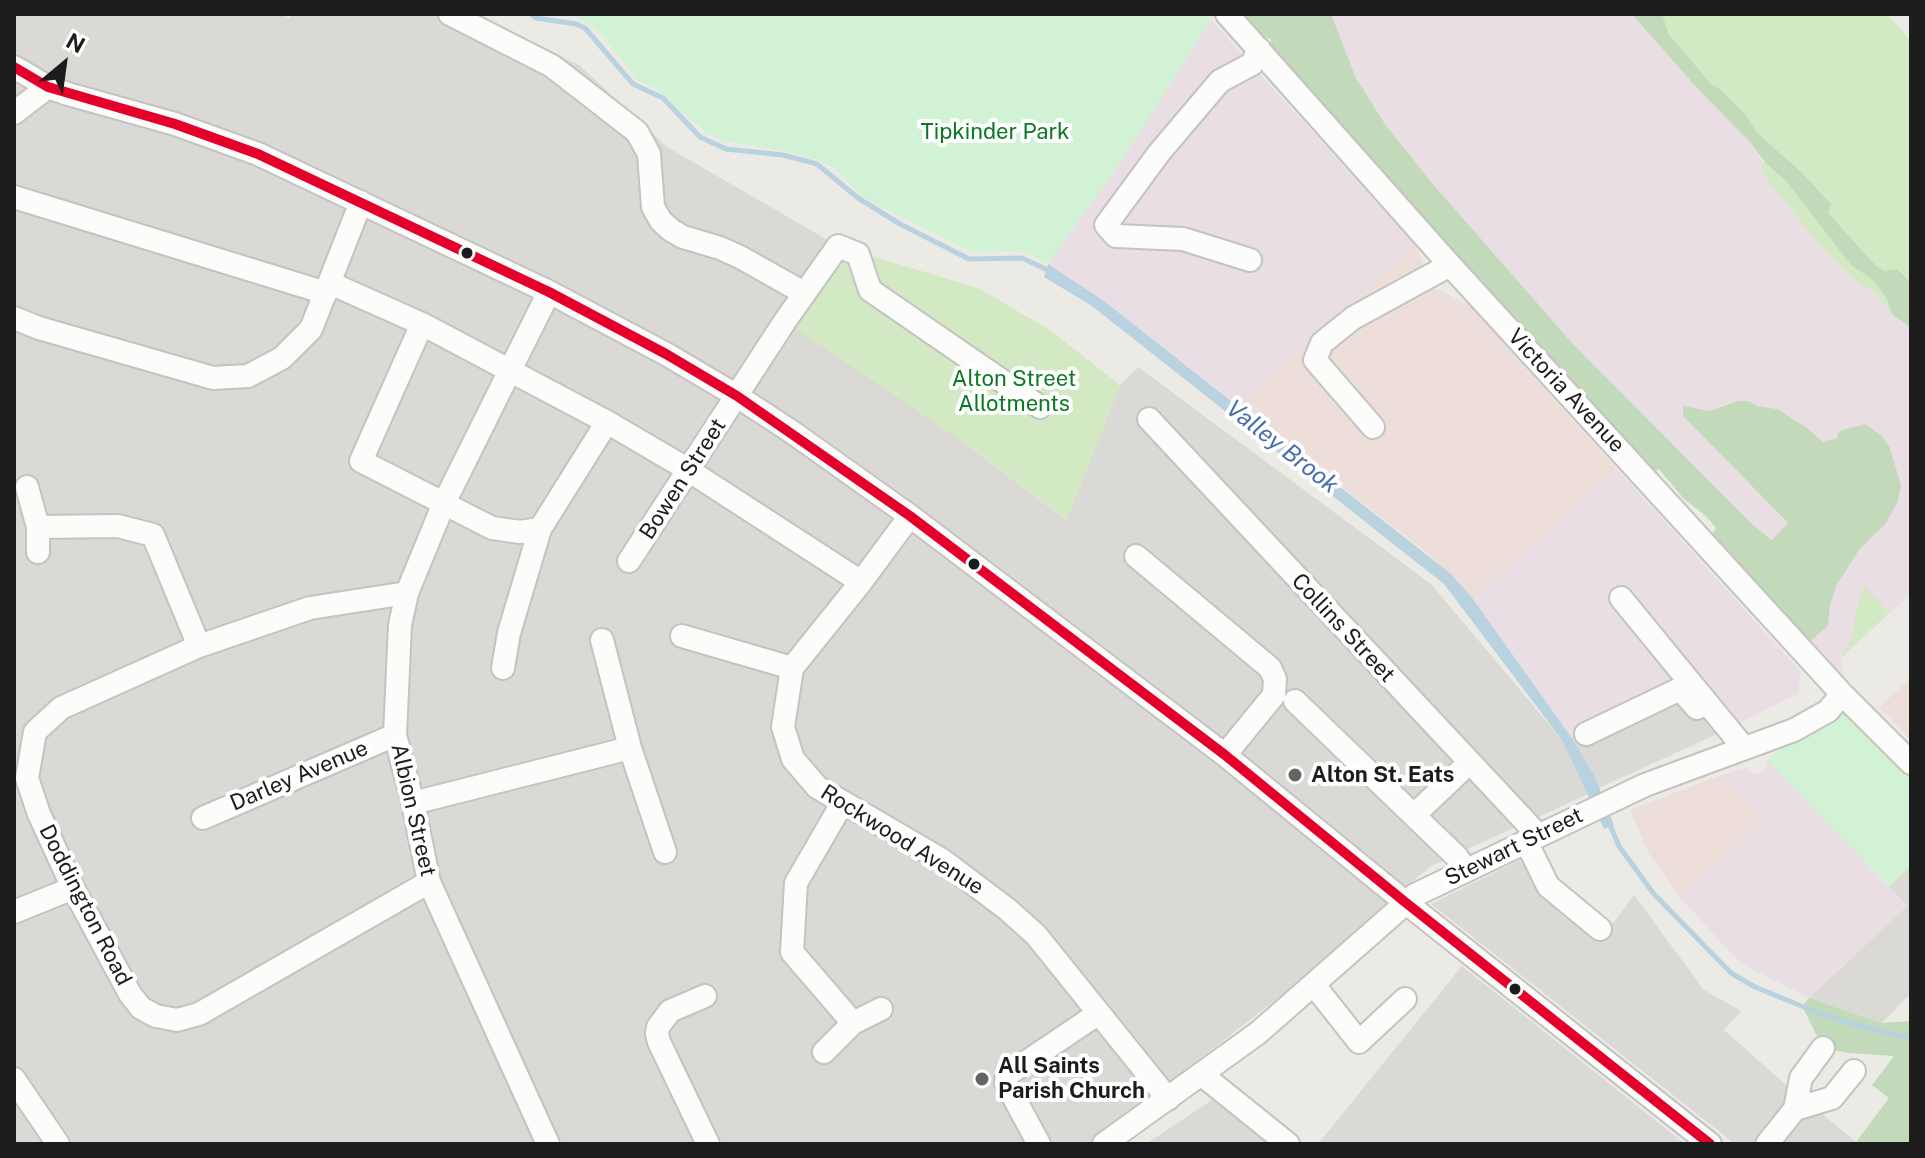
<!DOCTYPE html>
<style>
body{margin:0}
#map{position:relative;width:1925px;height:1158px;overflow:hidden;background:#ebeae5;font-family:"Public Sans",sans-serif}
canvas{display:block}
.frame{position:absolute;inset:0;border:16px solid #1c1c1c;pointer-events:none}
.north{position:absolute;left:24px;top:24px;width:80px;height:80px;-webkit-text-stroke:6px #fff;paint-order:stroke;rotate:29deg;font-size:22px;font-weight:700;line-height:32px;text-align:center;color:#1c1c1c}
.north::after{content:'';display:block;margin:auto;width:28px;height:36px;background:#1c1c1c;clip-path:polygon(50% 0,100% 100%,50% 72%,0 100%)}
</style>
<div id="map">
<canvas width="1925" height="1158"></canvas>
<div class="frame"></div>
<div class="north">N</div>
</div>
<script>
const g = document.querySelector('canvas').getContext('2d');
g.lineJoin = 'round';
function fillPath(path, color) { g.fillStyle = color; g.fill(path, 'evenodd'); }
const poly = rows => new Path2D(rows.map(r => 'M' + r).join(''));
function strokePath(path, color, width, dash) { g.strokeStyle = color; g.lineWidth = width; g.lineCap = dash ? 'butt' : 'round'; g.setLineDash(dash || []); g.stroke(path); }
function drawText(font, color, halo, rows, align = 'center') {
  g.font = font + ' "Public Sans",sans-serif'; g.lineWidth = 8; g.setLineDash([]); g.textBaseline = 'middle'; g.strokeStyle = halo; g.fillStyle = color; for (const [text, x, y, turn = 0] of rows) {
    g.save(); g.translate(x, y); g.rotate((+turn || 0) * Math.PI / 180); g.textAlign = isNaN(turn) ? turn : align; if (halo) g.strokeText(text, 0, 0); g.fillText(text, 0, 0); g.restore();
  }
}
fillPath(poly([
 [14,14,280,14,289,18,293,14,473,14,579,65,667,147,838,246,963,442,1066,520,1120,385,1138,367,1431,584,1562,740,1588,794,1431,866,1385,904,1313,971,1090,1144,14,1144],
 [1683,684,1724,731,1599,788,1571,737],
 [1536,852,1550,881,1609,929,1634,895,1704,990,1741,1011,1724,1030,1793,1091,1859,1144,1735,1144,1431,904],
 [1911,865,1911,993,1882,1023,1809,998,1907,906,1889,887],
 [1462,966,1685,1144,1318,1144],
 [1212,1100,1268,1144,1146,1144]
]), '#dad9d6');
fillPath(poly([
 [1415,245,1432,287,1469,305,1617,469,1473,599,1432,557,1239,406],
 [1911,678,1911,740,1879,707],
 [1721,775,1763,823,1679,896,1649,854,1630,810]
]), '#eddeda');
fillPath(poly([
 [1331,14,1632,14,1697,88,1751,143,1791,208,1817,242,1854,280,1875,294,1892,314,1911,328,1911,600,1907,597,1840,659,1844,680,1808,643,1828,626,1830,605,1836,586,1859,550,1876,535,1901,484,1890,448,1882,436,1865,424,1831,441,1823,442,1806,427,1777,409,1758,406,1749,401,1738,401,1710,411,1683,406,1683,416,1788,524,1773,540,1753,526,1573,344,1432,183,1385,124,1356,78],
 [1211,20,1415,245,1239,406,1104,301,1048,264,1114,172],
 [1617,469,1800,671,1799,693,1724,731,1682,684,1571,737,1473,599],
 [1767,760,1907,906,1809,998,1740,963,1679,896,1763,823,1721,775,1748,767,1754,775,1765,771]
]), '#e9dee3');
fillPath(poly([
 [1632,14,1887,14,1911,41,1911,328,1892,314,1875,294,1854,280,1817,242,1760,170,1764,161,1751,143,1697,88],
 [838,246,978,288,1050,330,1120,385,1067,520,963,442,785,321],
 [1864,585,1889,613,1840,659,1852,638,1856,611]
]), '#d3e9c3');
fillPath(poly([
 [1236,14,1331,14,1356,78,1385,124,1432,183,1573,344,1753,525,1772,540,1788,523,1683,416,1683,406,1710,411,1738,401,1749,401,1758,406,1777,409,1806,427,1823,442,1837,438,1839,431,1865,424,1882,436,1890,448,1901,485,1898,501,1886,523,1859,550,1836,586,1830,605,1828,626,1808,643,1710,538,1716,528,1706,516,1684,499,1659,469,1649,471,1270,47,1271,39,1255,35],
 [1632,14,1662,14,1669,35,1711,84,1721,90,1744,113,1758,134,1800,171,1831,204,1828,213,1876,266,1884,271,1897,269,1911,283,1911,328,1892,314,1887,298,1872,279,1851,265,1787,182,1765,162,1751,143,1697,88],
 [1809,998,1882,1023,1911,1021,1911,1144,1859,1144,1856,1142,1889,1098,1872,1085,1894,1056,1849,1053,1823,1048,1802,1006]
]), '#c2daba');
fillPath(poly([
 [548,14,1206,14,1211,20,1114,172,1048,264,1027,253,1016,251,973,253,860,196,843,175,826,163,791,152,721,140,705,132,655,87,638,81,602,34,578,17],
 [1842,694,1911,776,1911,865,1889,887,1767,760]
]), '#d2f2d6');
fillPath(poly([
 [1048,264,1104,301,1451,574,1473,599,1571,737,1595,777,1614,825,1604,829,1562,740,1444,584,1092,306,1044,277]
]), '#b8d2df');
strokePath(poly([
 [531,14,536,18,576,24,585,28,633,84,663,98,700,137,726,149,783,155,817,164,858,198,900,224,969,259,1022,258,1050,271],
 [1609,823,1619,846,1653,893,1731,973,1755,987,1821,1014,1882,1032,1911,1038]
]), '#b8d2df', 5);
const minor = poly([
 [450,14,552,66,637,132,649,154,653,207,661,221,671,230,683,237,720,248,740,257,804,293],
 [1227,14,1450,265,1842,694,1911,763],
 [14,67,48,87,68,94,175,124,258,154,549,292,666,354,737,396,792,432,910,516,1225,755,1405,902,1710,1144],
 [14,113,48,87],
 [14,197,326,293],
 [1250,260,1183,239,1116,236,1106,225,1159,153,1220,81,1252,64,1259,49],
 [330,283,422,324,607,422,682,466,861,582],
 [14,318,39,328,213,378,248,376,282,358,311,329,361,202],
 [422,324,361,461,492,528,520,532,540,529,607,422],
 [1149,419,1538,835],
 [1373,427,1315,360,1322,343,1353,318,1450,265],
 [27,487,38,527],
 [910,516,861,582,792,668,783,727,793,759,817,787,942,860,1007,909,1036,935,1168,1099],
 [38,552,38,527,118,526,153,535,199,646],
 [1136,556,1270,668,1275,679,1274,695,1225,755],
 [629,561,785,321,838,246,858,254,870,290,1040,407],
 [407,593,310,608,199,646,61,708,35,732,27,778,39,814,73,888,130,994,141,1008,156,1016,177,1020,199,1014,429,882],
 [1621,598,1744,748],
 [682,636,792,668],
 [602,640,630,748,665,852],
 [503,668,509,633,540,529],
 [1295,701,1457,857,1466,870],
 [1586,734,1680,689,1697,708],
 [843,802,796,883,792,952,853,1023],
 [413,803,630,748],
 [1414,815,1469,763],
 [203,818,395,735],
 [1526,841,1548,886,1600,929],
 [14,912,73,888],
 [1314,985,1359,1042,1405,999],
 [705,996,670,1011,658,1027,657,1034,659,1042,708,1144],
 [824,1052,853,1023,881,1009],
 [1201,1074,1288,1144],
 [14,1079,58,1144],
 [1795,1109,1832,1098,1854,1071],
 [548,1144,429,882,413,803,395,735,400,625,407,593,444,503,549,292],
 [1039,1144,1006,1083,1007,1075,1099,1013],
 [1104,1144,1258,1033,1415,895,1645,785,1794,730,1828,711,1842,694],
 [1767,1144,1795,1109,1801,1078,1823,1048]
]);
strokePath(minor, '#c3c3c1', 26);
strokePath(minor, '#fcfcfb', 22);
strokePath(poly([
 [14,67,48,87,175,124,258,154,549,292,666,354,737,396,910,516,1225,755,1405,902,1710,1144]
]), '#e4002b', 10);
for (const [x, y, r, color] of [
 [467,253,7,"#1c1c1c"],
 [974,564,7,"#1c1c1c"],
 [1295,775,8,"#646462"],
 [1515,989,7,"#1c1c1c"],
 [982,1079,8,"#646462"]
]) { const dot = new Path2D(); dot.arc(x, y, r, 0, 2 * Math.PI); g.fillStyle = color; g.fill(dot); strokePath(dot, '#fff', 3); }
drawText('22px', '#0b7921', '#fff', [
 ["Tipkinder Park",995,132],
 ["Alton Street",1014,379],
 ["Allotments",1014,404]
]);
drawText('22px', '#1c1c1c', '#fff', [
 ["Victoria Avenue",1566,391,47],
 ["Bowen Street",683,479,-57],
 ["Collins Street",1343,628,47],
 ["Darley Avenue",299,776,-23],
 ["Albion Street",413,810,77],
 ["Rockwood Avenue",902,840,32],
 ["Stewart Street",1514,847,-26],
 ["Doddington Road",85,905,63]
]);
drawText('bold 22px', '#1c1c1c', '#fff', [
 ["Alton St. Eats",1311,775],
 ["All Saints",998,1066],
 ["Parish Church",998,1091]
], 'left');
drawText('italic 24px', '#496fab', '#fff', [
 ["Valley Brook",1282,447,38]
]);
</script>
